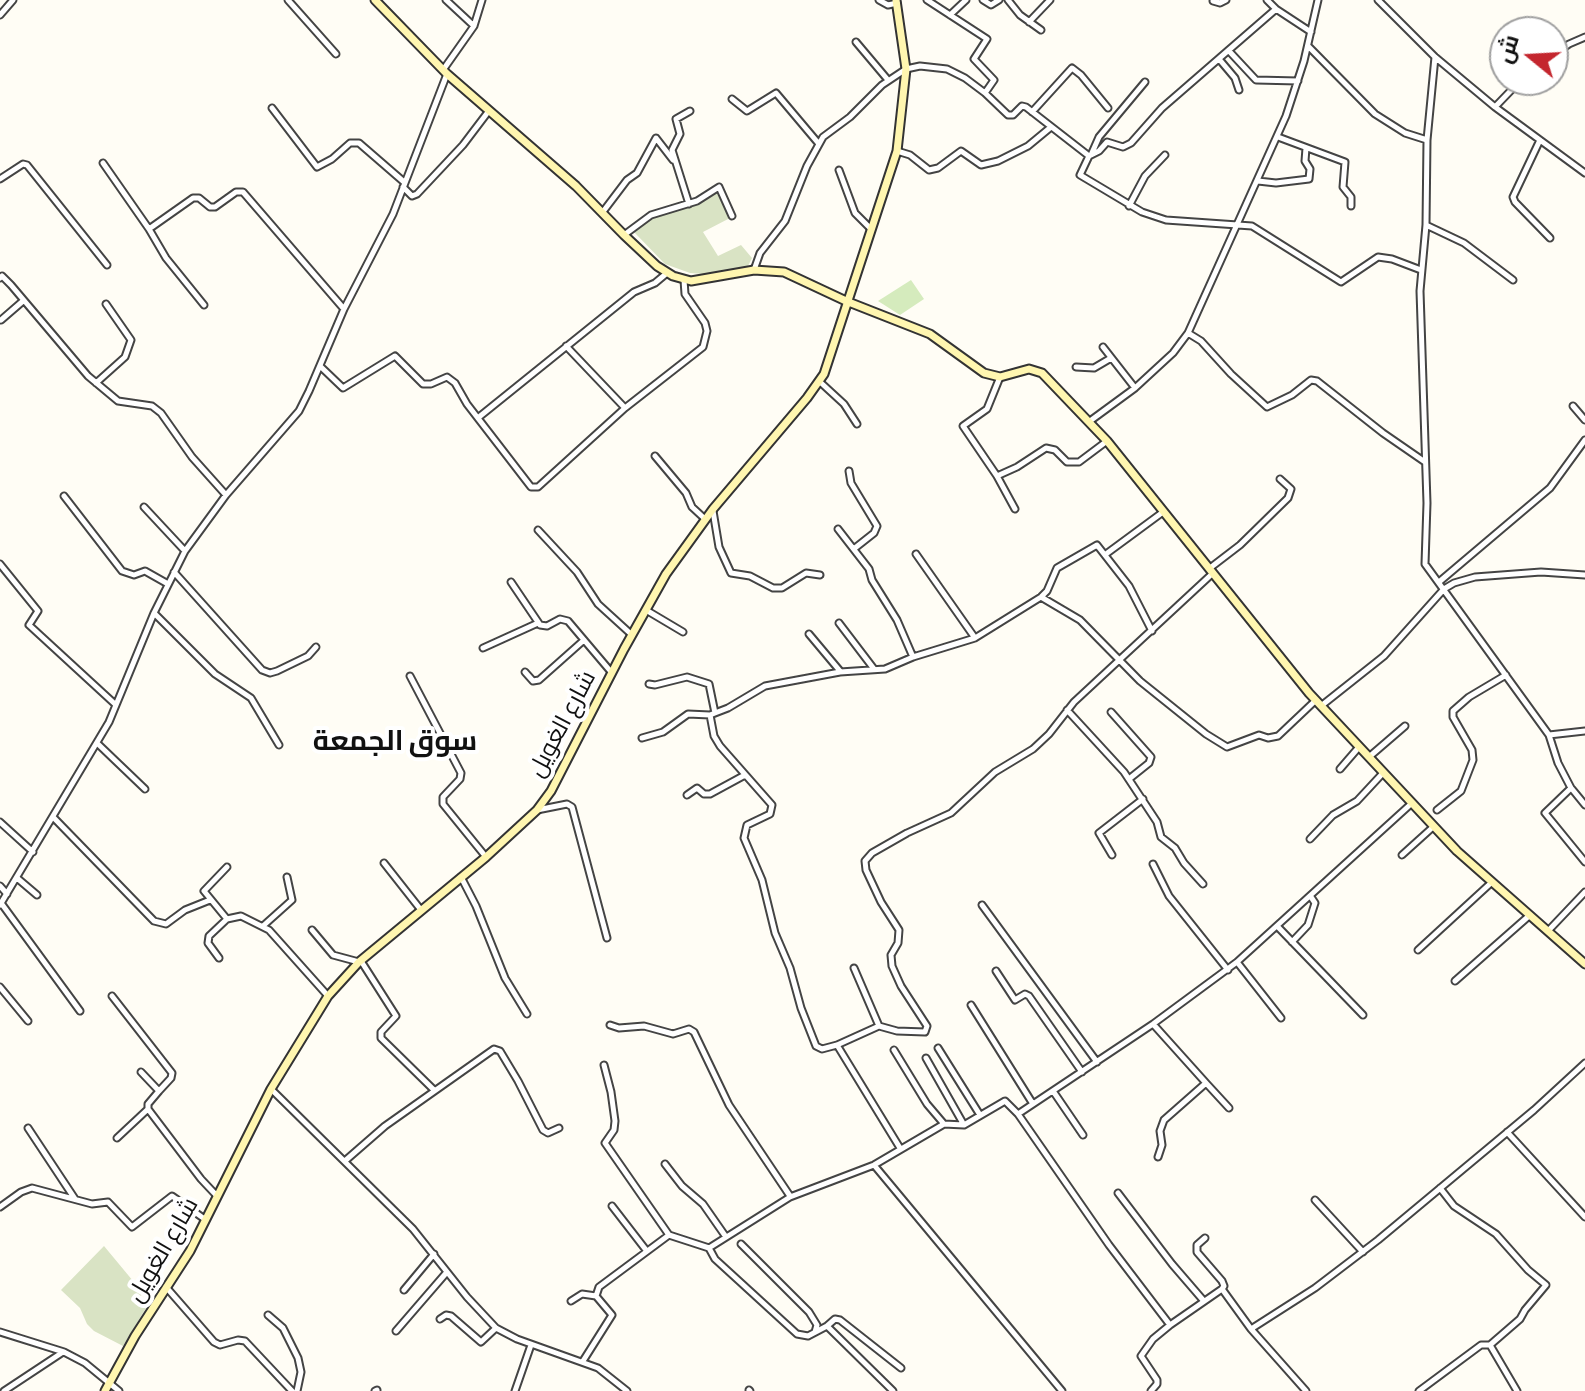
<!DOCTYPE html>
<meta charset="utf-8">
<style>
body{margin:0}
#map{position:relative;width:1585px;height:1391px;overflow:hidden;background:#fffdf5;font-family:"Crimson Pro",Cairo,serif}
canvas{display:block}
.north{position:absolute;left:1489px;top:16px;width:80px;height:80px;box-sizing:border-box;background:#fff;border:2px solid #a0a0a0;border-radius:50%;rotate:288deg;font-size:22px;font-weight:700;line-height:32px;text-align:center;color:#111}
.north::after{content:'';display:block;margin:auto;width:28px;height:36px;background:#c4262e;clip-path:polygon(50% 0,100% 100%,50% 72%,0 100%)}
</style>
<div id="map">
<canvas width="1585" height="1391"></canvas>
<div class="north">ش</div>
</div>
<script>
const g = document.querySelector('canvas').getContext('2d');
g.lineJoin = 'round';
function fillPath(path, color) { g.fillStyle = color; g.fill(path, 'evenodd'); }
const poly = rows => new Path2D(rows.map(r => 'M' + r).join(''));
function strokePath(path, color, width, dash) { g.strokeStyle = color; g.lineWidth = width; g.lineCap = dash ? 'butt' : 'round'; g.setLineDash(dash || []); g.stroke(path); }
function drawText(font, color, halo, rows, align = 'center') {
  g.font = font + ' "Crimson Pro",Cairo,serif'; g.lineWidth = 8; g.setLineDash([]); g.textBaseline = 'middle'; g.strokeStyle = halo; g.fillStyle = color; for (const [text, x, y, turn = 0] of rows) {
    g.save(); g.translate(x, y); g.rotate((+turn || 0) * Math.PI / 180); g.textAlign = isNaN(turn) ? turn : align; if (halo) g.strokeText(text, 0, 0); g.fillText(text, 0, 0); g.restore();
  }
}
fillPath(poly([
 [911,280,924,299,900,315,878,301]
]), '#d5ebbd');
fillPath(poly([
 [714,193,718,193,730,218,703,232,718,256,741,245,752,258,748,266,704,274,690,273,665,264,633,231,649,219,690,207],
 [104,1246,143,1293,137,1301,146,1308,123,1346,94,1331,87,1324,80,1308,61,1290]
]), '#d9e3c4');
const street = poly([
 [288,0,336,54],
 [446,0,474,26],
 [879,0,888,5,897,3],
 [983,0,991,5,999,0],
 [1008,0,1020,15,1041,30],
 [1267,0,1276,9],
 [1378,0,1435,57,1495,107,1585,173],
 [1213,1,1220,3,1226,0],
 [0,15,13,0],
 [950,15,966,0],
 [1029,22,1050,0],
 [856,42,888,80],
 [1308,46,1375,114,1405,133,1427,140],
 [1229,51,1256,80,1298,81],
 [1553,55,1569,44,1585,37],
 [1435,57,1427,140,1426,225,1420,291,1427,503,1425,564,1549,735,1558,763,1571,788,1545,813,1585,862],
 [1219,59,1235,78,1239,90],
 [443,70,474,26,482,0],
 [985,93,1008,115,1013,115,1022,106,1026,107,1089,156,1080,175,1142,212,1166,220,1252,226,1341,282,1378,257,1392,259,1421,270],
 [732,99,747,111,776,93,819,144],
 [1495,107,1521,80],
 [272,108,317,167,332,159,350,143,359,143,404,182],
 [1032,112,1072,68,1081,75,1108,108],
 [1278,137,1345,162,1343,187,1351,197,1351,206],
 [1540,140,1513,197,1515,202,1550,238],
 [897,151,910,155,929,170,938,168,961,151,981,165,998,161,1028,146,1051,127],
 [1091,155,1099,137,1145,82],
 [1089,156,1099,151,1107,142,1123,147,1131,143,1162,108,1276,9,1311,32],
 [103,163,149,229,193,198,199,198,210,207,215,207,236,192,243,192,344,309],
 [839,170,855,213,871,229],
 [0,179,23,164,27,165,107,265],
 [1258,181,1276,183,1309,179,1310,169,1305,161,1306,148],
 [403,187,412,196,417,194,463,145,488,112],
 [689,204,672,150,680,134,676,119,690,111],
 [1129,206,1145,176,1165,155],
 [602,213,627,180,637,173,656,138,673,160],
 [1426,225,1464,243,1513,280],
 [149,229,166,258,204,305],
 [624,235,651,215,697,201,719,187,732,216],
 [754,270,760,253,785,221,807,166,823,137,850,117,882,85,906,69,920,66,947,69,965,78,985,93,994,80,974,59,987,39,927,0],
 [0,278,2,276,11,285,88,376,118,401,152,406,161,413,192,457,226,495],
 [1,320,23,301],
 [1188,333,1201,341,1231,374,1267,407,1292,395,1311,380,1317,381,1383,433,1425,462],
 [566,346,625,408],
 [1103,347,1135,388],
 [320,366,343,388,395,356,423,384,431,384,447,377,455,383,467,404,531,487,538,487,625,408,703,347,707,331,705,323,685,294,684,280],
 [1076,367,1094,368,1111,358],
 [1000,377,987,409,963,426,997,476,1015,509],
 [819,381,844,404,857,424],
 [96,383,125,357,131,340,106,304],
 [1573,406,1585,420],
 [479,417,634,292,655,283,667,273],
 [1090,421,1135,388,1173,353,1188,333,1286,116,1304,61,1318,0],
 [655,456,686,493,692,507,705,519],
 [849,471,851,483,877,526,874,533,855,548],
 [997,476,1017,467,1046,448,1055,450,1067,462,1079,462,1107,441],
 [64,496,122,571,134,575,145,571,168,584],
 [144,507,185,551],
 [713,511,719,547,731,573,750,576,773,588,782,588,806,573,820,575],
 [838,529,869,569,872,580,897,620,913,657],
 [538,530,577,572,598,604,632,635],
 [916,554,975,638],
 [1106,554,1163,512],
 [0,564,38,611,29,625,116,705],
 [1210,568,1240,545,1288,498,1291,489,1280,479],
 [174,572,262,670,270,673,277,671,308,656,316,647],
 [511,582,540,625,547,626,560,619,568,621,612,673],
 [1439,582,1550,488,1585,440],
 [1041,597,1080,620,1140,681,1206,734,1227,747,1259,735,1268,738,1278,736,1316,700],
 [646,610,683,632],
 [154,613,215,674,251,698,279,745],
 [839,623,874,669],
 [809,634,840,671],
 [483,648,538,623],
 [525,672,533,681,539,680,584,640],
 [410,676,461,773,460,779,443,797,443,804,486,857],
 [649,684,655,685,687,677,709,684,715,713,710,715,714,736,720,746,772,805,770,814,747,825,744,838,762,880,775,933,790,968,801,1008,816,1046,822,1049,837,1045,879,1026,897,1031,925,1032,927,1026,901,986,892,966,891,955,898,943,899,930,881,902,866,870,865,861,872,853,907,833,951,813,995,772,1033,749,1049,734,1074,702,1213,573],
 [1321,706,1384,656,1444,589,1454,583,1475,577,1541,572,1585,575],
 [1067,710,1124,772,1157,822,1161,837,1175,848,1184,863,1203,884],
 [1111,712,1151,757,1149,763,1129,779],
 [715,713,728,708,765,686,840,672,885,669,913,657,975,638,1041,597,1047,591,1057,568,1097,545,1129,586,1152,631],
 [1549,735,1585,731],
 [642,738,663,732,688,714,710,715],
 [98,744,145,789],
 [1369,757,1405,726],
 [1340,769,1359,747],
 [1572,789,1585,805],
 [687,795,697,788,704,794,710,794,745,775],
 [537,810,567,804,572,807,607,938],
 [1437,810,1461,791,1473,760,1472,750,1453,717,1453,711,1469,697,1506,675],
 [53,817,154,921,166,924,185,910,210,900],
 [0,822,33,852],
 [1310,839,1333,815,1357,801,1383,773],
 [1112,855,1099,833,1143,799],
 [1402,855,1433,827],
 [384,863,421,910],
 [1153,864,1169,896,1228,970],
 [227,867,204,891,227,919],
 [461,877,476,906,505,978,527,1014],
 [17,878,37,895],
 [0,886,7,894],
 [1,903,80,1011],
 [0,905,109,722,154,613,185,551,226,495,299,411,309,391,344,309,393,214,447,74],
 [982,905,1097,1062],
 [263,926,292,900,287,877],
 [1278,927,1363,1015],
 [312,930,333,955,359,962],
 [1548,931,1585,892],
 [1292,942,1308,925,1315,903,1311,897],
 [1418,950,1492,882],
 [219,958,208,943,209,936,227,919,241,916,269,930,328,996],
 [361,961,396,1016,381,1032,381,1038,434,1090],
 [1237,962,1281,1018],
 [854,968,879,1026],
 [996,971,1015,1000,1025,994,1029,996,1082,1072],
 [1455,981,1530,915],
 [0,987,28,1021],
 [112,996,172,1073,171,1078,159,1091],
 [971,1005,1033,1104],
 [1153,1024,1206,1083,1164,1120,1160,1131,1162,1145,1158,1157],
 [610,1025,619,1028,644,1026,673,1034,689,1029,694,1032,729,1105,790,1196],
 [837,1045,900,1148],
 [938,1048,980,1115],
 [894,1050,927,1104,944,1124],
 [926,1058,964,1125],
 [604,1065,611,1092,615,1121,614,1130,605,1143,669,1235],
 [141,1072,159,1091,148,1104,148,1109,201,1179,217,1196],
 [1206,1083,1229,1108],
 [271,1089,413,1229,467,1297,496,1328,517,1339,598,1368,627,1391],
 [1053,1091,1083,1135],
 [1018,1114,1153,1024,1237,962,1412,803],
 [28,1128,75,1199],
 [1507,1132,1585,1217],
 [117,1138,148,1109],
 [346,1160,385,1126,494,1049,500,1051,518,1081,543,1130,548,1133,559,1128],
 [665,1164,682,1186,703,1204,726,1237],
 [874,1165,1062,1391],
 [1118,1193,1172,1264,1203,1300],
 [1315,1200,1363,1252],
 [612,1206,646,1250],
 [0,1207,21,1192,32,1188,92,1204,108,1202,132,1227,172,1196,206,1220],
 [1205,1238,1197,1245,1197,1252,1222,1281,1224,1286,1222,1289,1251,1329,1315,1288,1378,1240,1534,1110,1585,1063],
 [741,1244,809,1312,817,1325,815,1332],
 [709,1248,790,1197,874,1165,944,1124,964,1125,1005,1101,1018,1114,1109,1245,1170,1325,1222,1289],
 [166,1287,214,1342,220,1345,238,1340,245,1341,292,1391],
 [404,1290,434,1254],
 [571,1301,582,1294,596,1296],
 [268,1315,283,1328,298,1358,301,1372,297,1391],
 [440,1319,446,1315,451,1316,481,1342,496,1328],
 [827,1326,835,1319,840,1320,901,1368],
 [1251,1329,1306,1391],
 [396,1331,447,1272],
 [0,1332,64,1352,85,1363,119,1391],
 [1490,1345,1517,1391],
 [583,1361,612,1315,596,1296,599,1287,669,1235,709,1248,715,1259,797,1334,808,1336,827,1326,893,1391],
 [749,1390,750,1391],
 [4,1391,63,1352],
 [375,1391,377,1390],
 [515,1391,531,1345],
 [1151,1391,1157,1384,1157,1380,1141,1356,1153,1339,1170,1325],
 [1419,1391,1481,1345,1490,1345,1520,1319,1525,1310,1546,1285,1528,1270,1496,1234,1454,1206,1440,1188]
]);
const secondary = poly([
 [375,0,447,74,576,186,624,235,657,266,673,276,691,281,754,270,784,272,846,301,930,334,984,373,1000,377,1029,369,1042,373,1107,441,1309,693,1457,851,1585,964],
 [105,1391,135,1336,190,1251,271,1089,328,996,359,962,486,857,537,810,551,791,624,649,666,574,713,509,807,398,824,374,897,151,906,69,896,0]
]);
strokePath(street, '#444', 9);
strokePath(secondary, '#333', 11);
strokePath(street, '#fff', 5);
strokePath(secondary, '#fff6b0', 7);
drawText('24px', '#111', '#fff', [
 ["شارع الغويل",562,724,-62],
 ["شارع الغويل",163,1250,-60]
]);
drawText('bold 28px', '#111', '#fff', [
 ["سوق الجمعة",395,741]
]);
</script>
